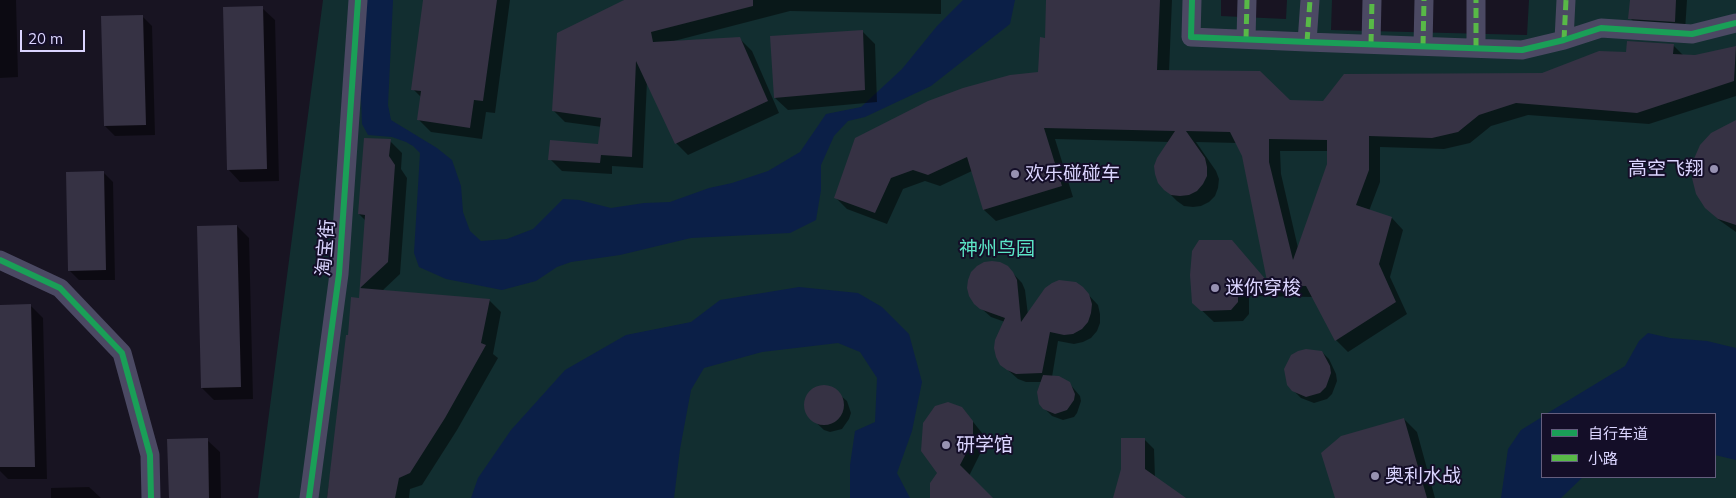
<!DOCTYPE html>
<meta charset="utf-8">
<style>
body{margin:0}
#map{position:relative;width:1736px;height:498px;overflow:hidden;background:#181422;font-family:Mulish,"Noto Sans SC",sans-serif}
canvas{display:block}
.legend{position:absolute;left:1541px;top:413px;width:175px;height:65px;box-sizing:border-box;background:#140e28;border:1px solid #645e7e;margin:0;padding:6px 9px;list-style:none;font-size:15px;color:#dbd5ff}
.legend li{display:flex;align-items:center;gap:10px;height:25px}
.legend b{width:25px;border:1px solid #645e7e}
.scale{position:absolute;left:20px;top:30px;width:65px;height:22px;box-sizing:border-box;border:2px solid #dbd5ff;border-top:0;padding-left:6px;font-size:15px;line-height:18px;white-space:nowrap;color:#dbd5ff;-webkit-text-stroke:4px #140e28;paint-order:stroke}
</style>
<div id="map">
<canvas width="1736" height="498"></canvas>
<ul class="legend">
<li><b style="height:6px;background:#1a9f57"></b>自行车道</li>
<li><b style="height:6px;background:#58b947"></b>小路</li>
</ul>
<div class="scale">20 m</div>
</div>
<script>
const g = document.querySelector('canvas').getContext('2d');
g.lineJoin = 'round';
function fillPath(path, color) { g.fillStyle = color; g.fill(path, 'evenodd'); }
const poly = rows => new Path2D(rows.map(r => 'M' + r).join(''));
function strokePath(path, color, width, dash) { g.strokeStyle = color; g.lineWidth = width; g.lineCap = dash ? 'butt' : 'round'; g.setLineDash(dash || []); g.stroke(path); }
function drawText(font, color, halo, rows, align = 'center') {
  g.font = font + ' Mulish,"Noto Sans SC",sans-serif'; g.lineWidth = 4; g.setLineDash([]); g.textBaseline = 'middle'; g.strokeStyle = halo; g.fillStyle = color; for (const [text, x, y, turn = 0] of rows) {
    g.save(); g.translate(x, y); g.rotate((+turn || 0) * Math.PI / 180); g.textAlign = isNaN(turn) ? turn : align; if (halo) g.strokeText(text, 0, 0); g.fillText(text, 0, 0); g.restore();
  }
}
fillPath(poly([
 [323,0,1221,0,1221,16,1286,19,1287,0,1332,0,1331,30,1527,35,1529,0,1736,0,1736,498,258,498],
 [1542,414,1715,414,1715,477,1542,477]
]), '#122e30');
fillPath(poly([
 [366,0,393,0,388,105,391,120,437,148,452,160,461,186,463,212,470,231,481,241,507,239,533,229,563,199,579,200,611,208,644,203,670,202,709,188,732,183,768,171,800,152,826,114,861,107,902,69,937,26,963,0,1015,0,1010,24,931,86,865,117,848,121,834,136,821,165,821,190,816,220,790,233,691,238,620,255,571,262,557,267,536,281,502,290,446,279,419,267,414,253,420,153,413,146,406,142,392,137,368,135,362,124,361,98],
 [799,287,858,293,882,307,909,334,922,382,912,431,897,473,910,498,850,498,850,465,855,431,875,422,877,378,860,352,838,343,762,352,704,368,691,390,680,449,674,498,471,498,478,478,511,430,565,370,626,335,691,322,720,300],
 [1648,333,1670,338,1707,341,1736,348,1736,460,1715,455,1715,414,1546,414,1625,366,1639,341],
 [1542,417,1542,477,1583,477,1561,498,1501,498,1508,449,1521,430]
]), '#0b1f47');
fillPath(poly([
 [0,0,16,0,18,77,0,78],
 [424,0,510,0,495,113,486,112,482,139,431,132,419,120,422,98,413,89],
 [624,0,941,0,941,14,790,11,674,41,740,39,752,51,779,113,688,155,676,143,647,81,643,168,612,166,612,174,562,171,550,159,600,145,602,127,565,122,553,110],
 [1048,0,1172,0,1169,72,1289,102,1323,102,1542,74,1628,53,1673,45,1684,56,1695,56,1736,47,1736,96,1649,124,1528,115,1491,126,1470,143,1444,149,1380,147,1380,182,1369,211,1392,218,1403,230,1390,277,1407,314,1348,352,1336,340,1313,297,1249,296,1249,314,1243,321,1214,322,1193,302,1192,275,1268,283,1244,155,1237,143,1196,142,1216,171,1219,179,1218,188,1215,196,1209,202,1201,206,1193,207,1184,206,1177,201,1165,189,1169,142,1055,139,1073,197,996,221,984,210,972,171,940,186,925,181,903,189,887,224,847,209,836,198,1039,73,1046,39],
 [1280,151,1328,151,1328,164,1298,248,1281,174],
 [1631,0,1687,0,1685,31,1640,28,1630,18],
 [262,8,275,20,279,181,240,182,228,169],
 [142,16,152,26,155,135,115,136,105,126],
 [863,32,875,44,877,102,788,110,775,98],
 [1736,125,1736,232,1719,220,1706,207],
 [390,141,402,153,401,169,407,178,400,274,382,291,489,300,501,312,493,354,498,358,457,430,422,485,410,489,409,498,327,498,349,337,360,299,366,221,359,214],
 [103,172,113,182,115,280,79,280,69,270],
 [237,226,249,238,253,399,214,400,202,388],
 [1007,267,1022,283,1025,290,1028,315,1082,288,1098,305,1100,314,1100,323,1097,331,1091,338,1083,342,1074,344,1058,341,1052,377,1069,383,1080,396,1081,401,1077,413,1074,417,1063,420,1052,416,1044,408,1042,382,1026,382,1018,379,1001,364,1005,322,991,317,975,303],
 [30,305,43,318,47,479,8,479,0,471,0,306],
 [1322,352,1329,359,1336,374,1337,381,1332,394,1327,399,1314,403,1301,398,1288,385],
 [822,386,834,390,847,401,851,413,849,419,842,429,830,432,824,430,808,415,805,402,807,396,811,392],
 [962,408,982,433,982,450,969,476,992,498,931,498],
 [1404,419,1417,432,1435,498,1337,498],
 [1144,439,1154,449,1155,478,1184,498,1114,498],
 [207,440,220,452,221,498,170,498],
 [89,487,101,498,51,498,51,488]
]), '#0007');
fillPath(poly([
 [423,0,497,0,483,101,474,100,470,128,417,120,421,91,411,90],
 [624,0,753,0,753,6,651,32,653,42,740,37,768,101,675,144,636,61,632,157,601,155,600,163,548,160,550,140,598,144,601,118,552,111,557,33],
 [1046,0,1160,0,1157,70,1260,71,1290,100,1323,101,1344,74,1542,73,1599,51,1626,52,1627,41,1674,44,1673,54,1695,55,1736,46,1734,81,1637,113,1516,103,1479,115,1458,132,1432,138,1369,136,1369,170,1356,205,1392,217,1379,264,1396,302,1335,341,1306,286,1238,285,1238,302,1231,310,1201,311,1192,303,1190,275,1192,251,1199,240,1232,240,1267,281,1242,156,1230,132,1186,131,1205,158,1207,167,1207,176,1203,184,1197,191,1189,195,1180,196,1171,195,1164,190,1158,183,1155,174,1154,166,1157,158,1175,131,1044,128,1062,186,983,210,967,157,928,175,913,170,891,178,875,213,834,198,855,138,928,101,963,88,1010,75,1038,72,1040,37,1045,38],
 [1269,139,1327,140,1327,164,1293,260,1269,162],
 [1630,0,1676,0,1675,22,1628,19],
 [263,6,267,169,227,170,223,7],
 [143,15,146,125,104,126,101,16],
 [863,30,865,90,774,98,770,36],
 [1736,120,1736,225,1718,219,1705,208,1696,194,1692,178,1693,161,1700,145,1711,133],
 [364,138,391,139,389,156,395,165,388,262,360,288,490,299,481,343,486,345,445,418,410,473,399,478,395,498,327,498,346,335,348,335,351,297,359,298,365,215,358,214],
 [104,171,106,270,68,271,66,172],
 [237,225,241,387,201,388,197,226],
 [992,261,1000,262,1008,266,1013,272,1017,280,1021,322,1045,288,1052,283,1059,280,1076,282,1083,287,1089,294,1092,304,1091,313,1088,322,1082,329,1073,334,1064,335,1050,332,1042,373,1016,374,1007,370,1000,365,996,357,994,348,995,340,1005,318,980,309,974,304,969,296,967,288,968,280,971,272,977,266,984,262],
 [31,304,35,467,0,467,0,305],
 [1306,349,1322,351,1330,366,1331,373,1326,387,1320,393,1306,397,1292,391,1287,385,1284,369,1291,355,1298,351],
 [1043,375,1059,376,1070,382,1075,394,1074,400,1067,410,1055,414,1043,409,1039,404,1037,392],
 '804 405a20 20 0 1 1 40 0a20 20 0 1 1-40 0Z',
 [948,402,962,407,973,421,973,440,960,465,993,498,930,498,930,483,937,473,921,451,923,423,935,406],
 [1404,418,1427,498,1335,498,1321,453,1341,436],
 [208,438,209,498,169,498,167,439],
 [1121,438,1145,438,1145,469,1186,498,1113,498,1121,469]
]), '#363244');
strokePath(poly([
 [1192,0,1191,37,1307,42,1522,50,1564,40,1601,28,1692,34,1736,23],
 [1246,39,1247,0],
 [1564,40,1566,0],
 [1307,42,1310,0],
 [1371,44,1372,0],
 [1423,46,1424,0],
 [1476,48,1476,0],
 [0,260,60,288,122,353,150,455,151,498],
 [309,498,339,274,358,0]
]), '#4b4963', 19);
strokePath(poly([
 [1246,39,1247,0],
 [1564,40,1566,0],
 [1307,42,1310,0],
 [1371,44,1372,0],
 [1423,46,1424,0],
 [1476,48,1476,0]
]), '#58b947', 5, [10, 5]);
strokePath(poly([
 [1192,0,1191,37,1307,42,1522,50,1564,40,1601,28,1692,34,1736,23],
 [0,260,60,288,122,353,150,455,151,498],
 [309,498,339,274,358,0]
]), '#1a9f57', 6);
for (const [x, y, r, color] of [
 [1714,169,5,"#9791b2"],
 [1015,174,5,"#9791b2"],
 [1215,288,5,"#9791b2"],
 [946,445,5,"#9791b2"],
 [1375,476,5,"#9791b2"]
]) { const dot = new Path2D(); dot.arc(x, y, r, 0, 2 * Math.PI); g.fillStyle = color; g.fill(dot); strokePath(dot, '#140e28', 2); }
drawText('19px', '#dbd5ff', '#140e28', [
 ["高空飞翔",1704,169,"right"],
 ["欢乐碰碰车",1025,174],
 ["迷你穿梭",1225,288],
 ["研学馆",956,445],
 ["奥利水战",1385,476]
], 'left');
drawText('19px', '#dbd5ff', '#140e28', [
 ["淘宝街",326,248,-85]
]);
drawText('19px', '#5be5c6', '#140e28', [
 ["神州鸟园",997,249]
]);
</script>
